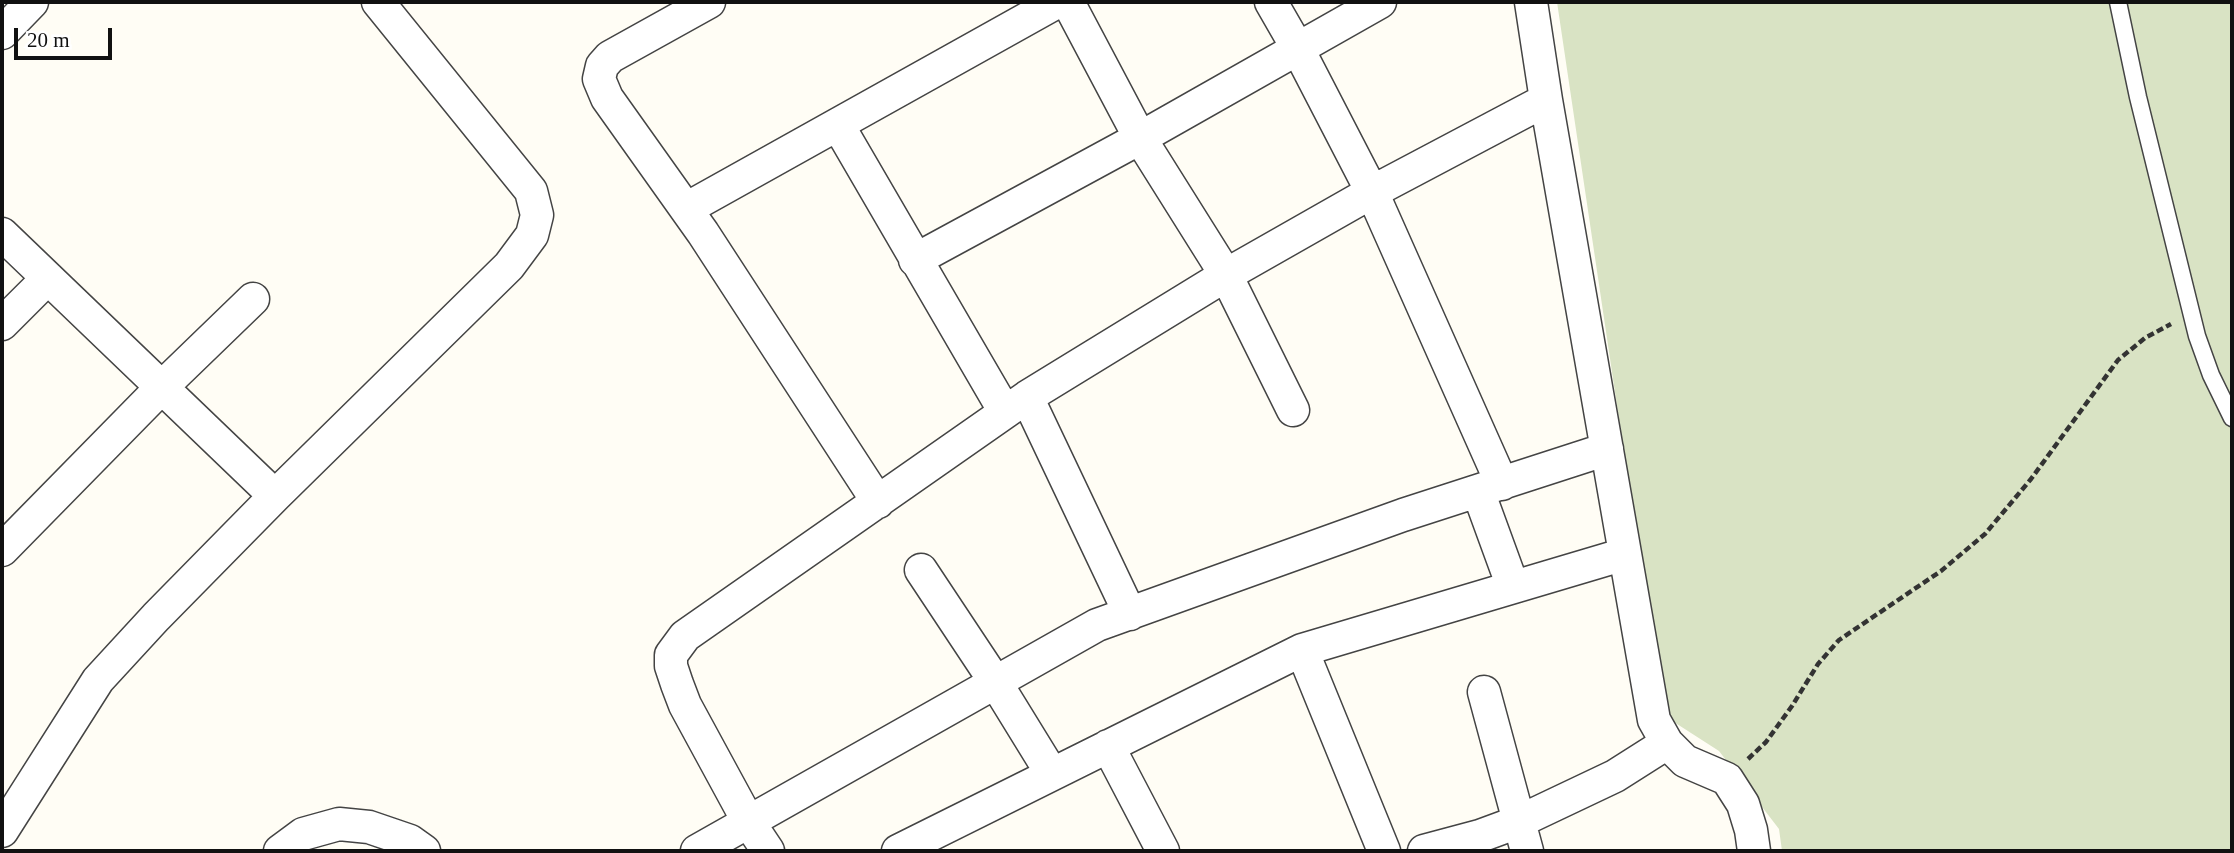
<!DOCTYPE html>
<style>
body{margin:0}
#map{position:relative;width:2234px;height:853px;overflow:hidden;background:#fffdf5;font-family:"Times New Roman",serif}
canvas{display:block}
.frame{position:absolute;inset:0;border:4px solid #111;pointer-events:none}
.scale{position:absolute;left:14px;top:28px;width:98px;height:32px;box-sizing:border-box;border:4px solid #111;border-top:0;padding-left:9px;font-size:21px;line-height:24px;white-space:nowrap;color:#111;-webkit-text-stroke:5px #fff;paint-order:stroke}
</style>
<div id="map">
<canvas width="2234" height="853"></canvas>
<div class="frame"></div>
<div class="scale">20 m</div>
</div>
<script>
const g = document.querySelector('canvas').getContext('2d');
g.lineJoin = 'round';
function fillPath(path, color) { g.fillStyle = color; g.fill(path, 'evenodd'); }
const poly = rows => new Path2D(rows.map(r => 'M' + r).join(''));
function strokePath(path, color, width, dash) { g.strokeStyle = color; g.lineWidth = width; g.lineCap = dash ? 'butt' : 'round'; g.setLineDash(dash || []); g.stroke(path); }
fillPath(poly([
 [1557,2,2232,2,2232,851,1782,851,1779,829,1719,751,1663,715]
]), '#d9e3c4');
const lane = poly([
 [2118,2,2138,97,2197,336,2211,375,2232,418]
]);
const street = poly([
 [709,2,610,57,602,66,599,79,607,98,703,233,878,502],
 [1068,2,1140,138,1226,275,1293,410],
 [1271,2,1298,49,1372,192,1502,484],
 [1531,2,1546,100,1654,720,1667,743,1685,761,1727,779,1743,804,1751,830,1754,851],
 [2,33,32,2],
 [838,125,1005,412],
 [686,209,1057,2],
 [2,234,275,496],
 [915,260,1140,138,1380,2],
 [2,324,48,278],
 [1027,397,1130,614],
 [1478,491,1513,587],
 [2,550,162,387,253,299],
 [921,570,996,683,1052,774],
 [1302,650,1384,851],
 [1484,692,1527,851],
 [1108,746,1163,851],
 [2,831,98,680,156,617,275,496,509,266,532,235,537,215,531,191,378,2],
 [280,851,303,834,339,824,369,827,410,841,424,851],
 [697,851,1097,625,1403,515,1607,449],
 [768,851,748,821,685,705,677,684,671,666,671,655,685,636,1027,397,1226,275,1372,192,1546,100],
 [898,851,1302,650,1625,554],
 [1424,851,1480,836,1518,822,1615,776,1667,743]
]);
strokePath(lane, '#444', 19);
strokePath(street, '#444', 35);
strokePath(poly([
 [1748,759,1766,742,1792,706,1818,664,1839,640,1941,571,1985,534,2031,479,2118,360,2145,338,2171,324]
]), '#333', 4.5, [7, 3.5]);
strokePath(lane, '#fff', 16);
strokePath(street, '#fff', 32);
</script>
